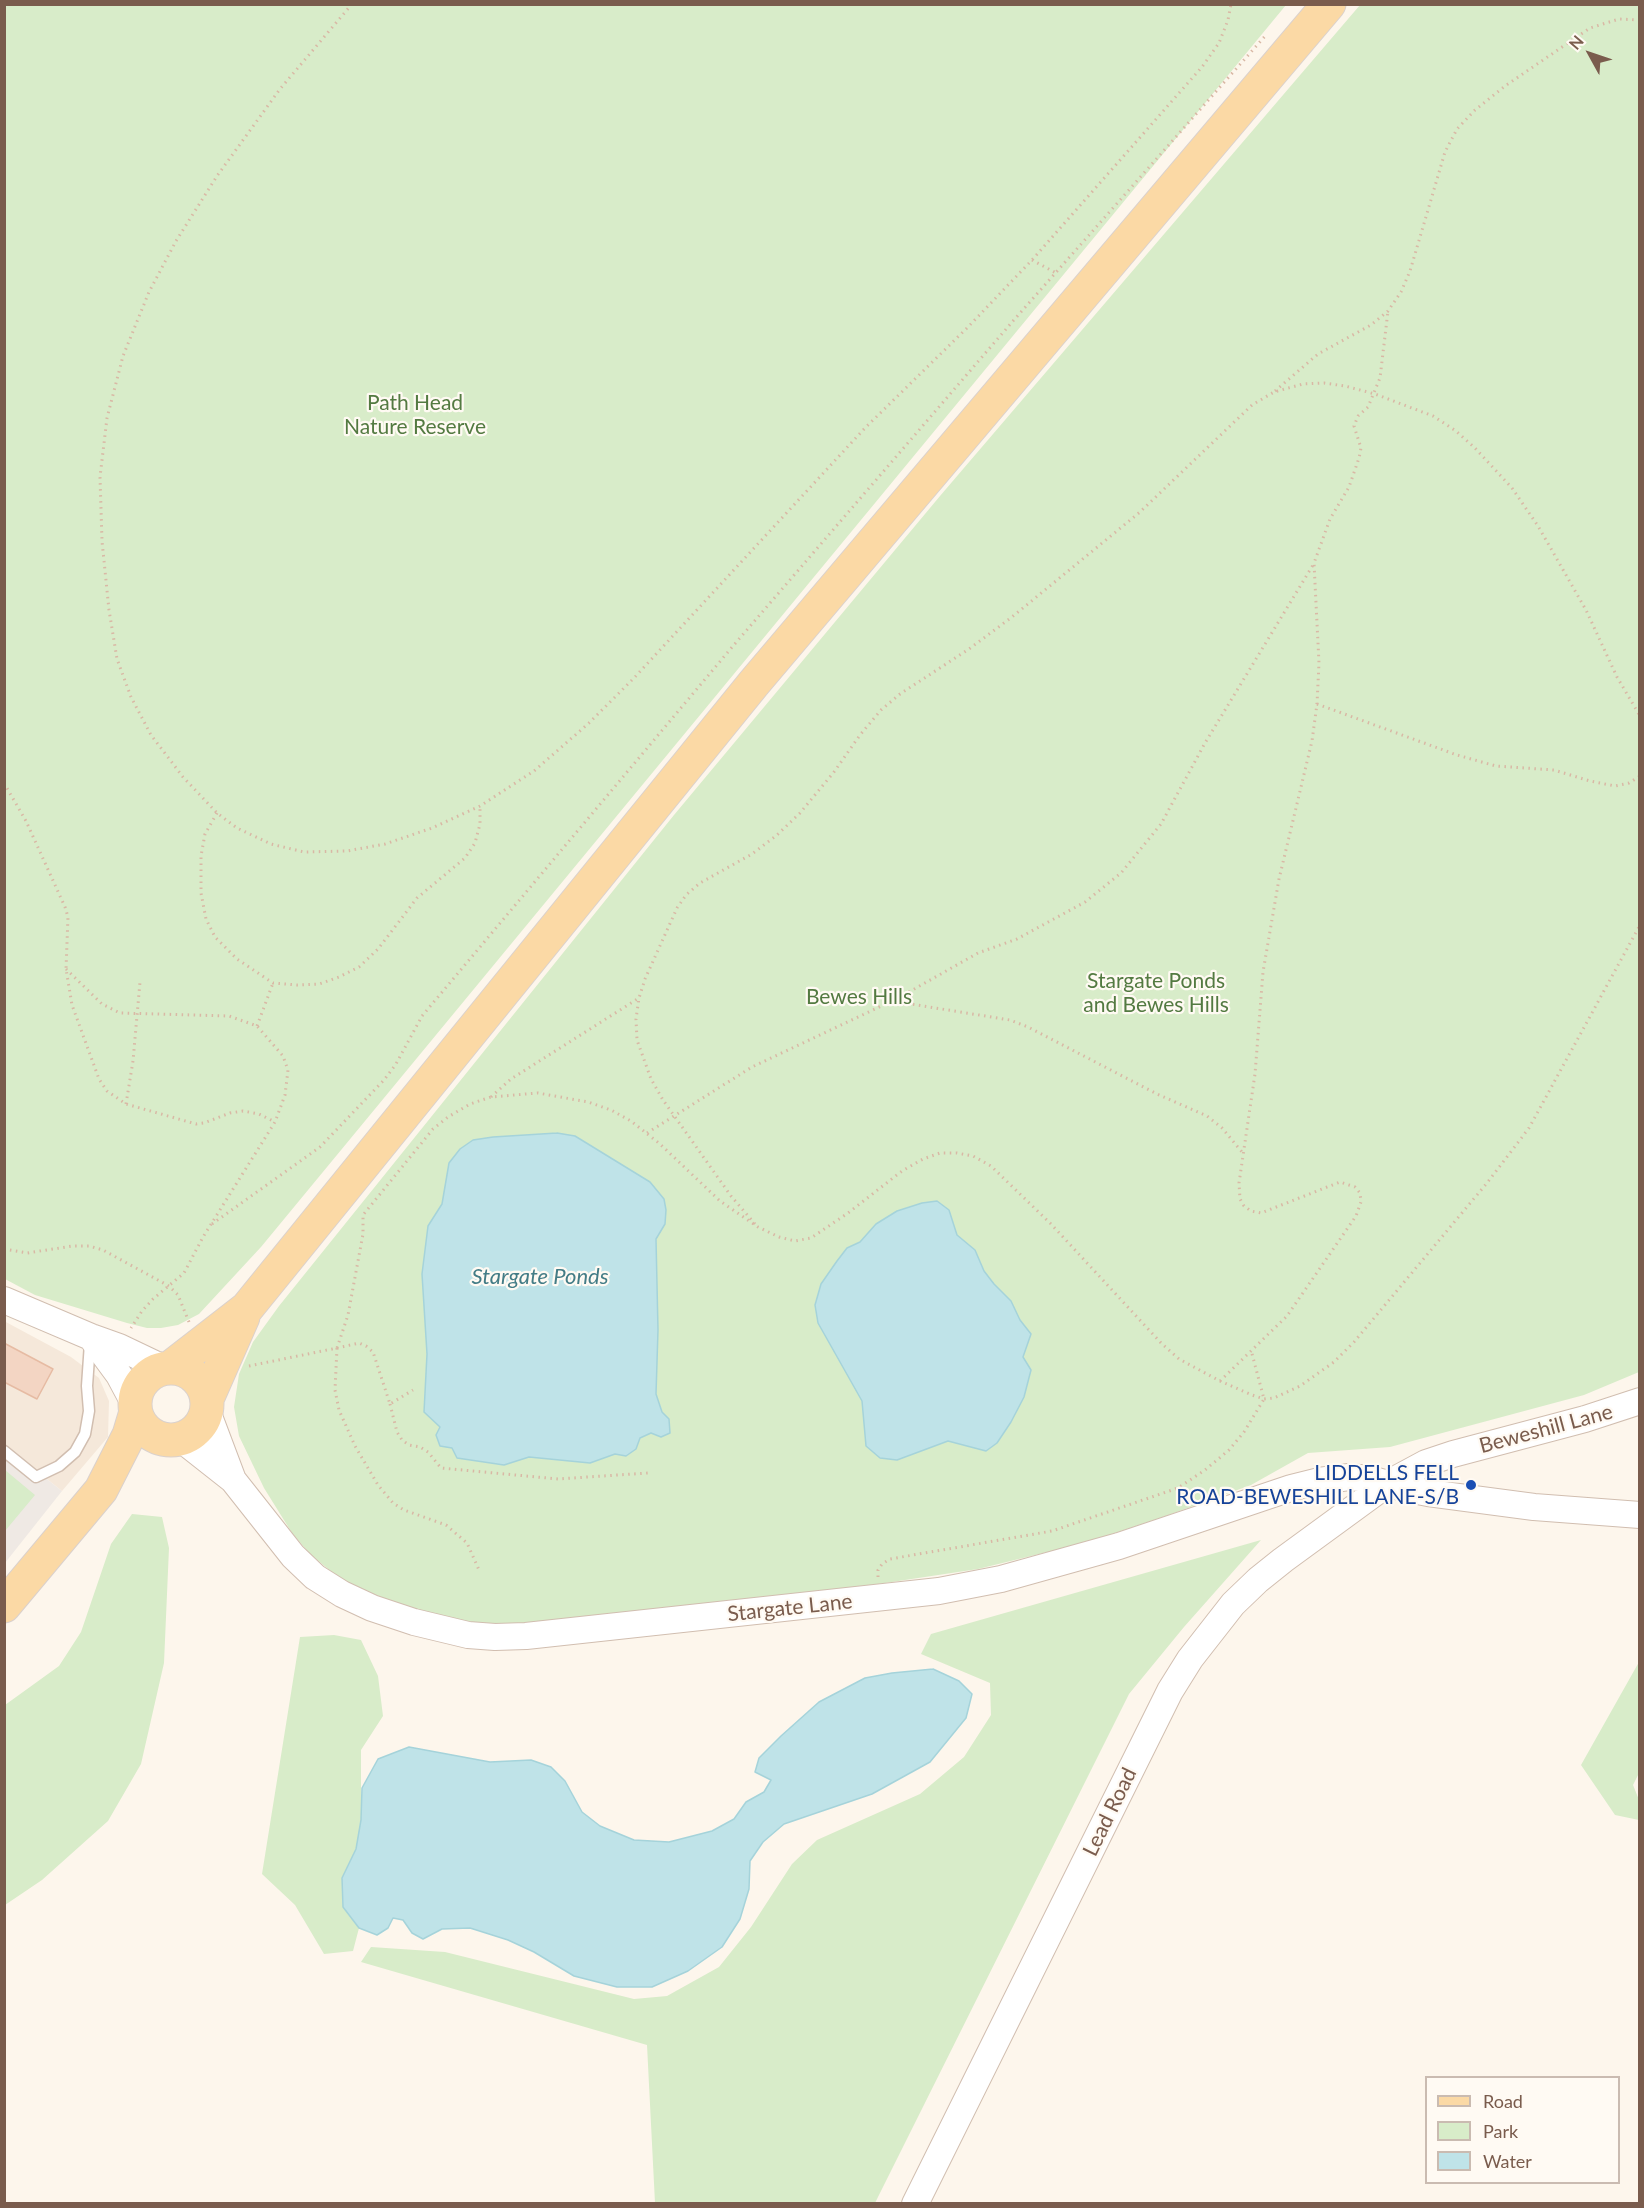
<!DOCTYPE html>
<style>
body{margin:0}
#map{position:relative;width:1644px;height:2208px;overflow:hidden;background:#fdf6ec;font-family:Lato,sans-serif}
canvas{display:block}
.frame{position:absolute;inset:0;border:6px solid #7a5c4d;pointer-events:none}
.legend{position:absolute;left:1425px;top:2076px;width:195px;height:108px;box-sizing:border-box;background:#fffaf3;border:2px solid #cabbb1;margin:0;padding:8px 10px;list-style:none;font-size:18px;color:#7a5c4d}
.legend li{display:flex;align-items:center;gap:12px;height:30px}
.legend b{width:30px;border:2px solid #cabbb1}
.north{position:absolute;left:1560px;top:24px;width:60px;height:60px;-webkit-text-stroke:4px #fffaf3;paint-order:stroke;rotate:310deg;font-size:16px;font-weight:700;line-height:24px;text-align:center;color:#7a5c4d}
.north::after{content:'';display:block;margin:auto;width:21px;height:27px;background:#7a5c4d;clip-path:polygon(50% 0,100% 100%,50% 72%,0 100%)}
</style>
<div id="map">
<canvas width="1644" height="2208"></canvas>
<div class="frame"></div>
<ul class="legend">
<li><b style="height:8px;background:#fbd9a5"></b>Road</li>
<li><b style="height:16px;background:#d8ecc9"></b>Park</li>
<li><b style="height:16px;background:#bfe3e8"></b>Water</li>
</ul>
<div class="north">N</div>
</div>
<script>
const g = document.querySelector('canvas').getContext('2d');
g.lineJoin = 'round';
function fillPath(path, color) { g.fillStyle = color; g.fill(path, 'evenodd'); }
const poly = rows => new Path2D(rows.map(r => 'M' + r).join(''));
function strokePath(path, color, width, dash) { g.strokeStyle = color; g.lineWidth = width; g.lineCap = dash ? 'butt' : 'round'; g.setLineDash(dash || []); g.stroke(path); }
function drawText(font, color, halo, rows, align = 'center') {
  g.font = font + ' Lato,sans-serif'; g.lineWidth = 4.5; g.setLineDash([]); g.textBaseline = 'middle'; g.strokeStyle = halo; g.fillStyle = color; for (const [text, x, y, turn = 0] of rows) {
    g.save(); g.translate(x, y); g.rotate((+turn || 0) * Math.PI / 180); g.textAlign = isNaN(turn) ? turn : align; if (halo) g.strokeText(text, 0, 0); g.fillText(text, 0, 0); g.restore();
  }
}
fillPath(poly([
 [4,1321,71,1357,99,1378,109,1401,108,1437,62,1491,5,1446]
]), '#f5e8da');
fillPath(poly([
 [5,1446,62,1491,5,1563]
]), '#efe9e4');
fillPath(poly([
 [4,5,1286,5,261,1247,199,1314,178,1325,161,1328,147,1328,127,1323,35,1295,5,1279],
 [1360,5,1639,5,1639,1372,1584,1395,1390,1447,1308,1453,1251,1485,1163,1517,1088,1542,978,1569,832,1591,523,1623,478,1623,437,1616,384,1600,339,1578,310,1554,292,1533,264,1488,239,1436,234,1407,239,1374,253,1342,279,1306,674,815,940,496],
 [5,1470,35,1495,5,1531],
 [132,1514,162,1517,169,1548,164,1663,141,1764,108,1821,42,1880,5,1905,5,1705,59,1666,81,1632,111,1544],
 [1261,1540,1184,1627,1129,1694,875,2203,655,2203,647,2045,361,1962,371,1947,445,1952,634,1999,667,1996,719,1967,751,1927,792,1864,817,1840,920,1794,964,1757,991,1715,990,1683,921,1654,931,1634],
 [334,1635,361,1640,378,1676,383,1716,361,1750,361,1820,356,1849,342,1878,343,1907,359,1928,353,1951,324,1954,295,1905,262,1874,300,1637],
 [1639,1662,1639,1773,1633,1785,1639,1800,1639,1820,1615,1815,1581,1765]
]), '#d8ecc9');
const water = poly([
 [557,1133,575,1136,650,1182,664,1199,666,1210,665,1224,656,1239,658,1330,656,1394,662,1412,669,1419,670,1433,661,1437,651,1433,640,1438,636,1449,626,1456,615,1454,590,1463,529,1457,504,1465,457,1458,452,1448,440,1446,436,1435,440,1427,424,1412,427,1354,422,1274,428,1226,442,1204,449,1163,460,1149,473,1140,493,1137,557,1133],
 [937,1201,949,1210,957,1235,975,1250,984,1271,994,1284,1011,1301,1020,1320,1031,1334,1023,1357,1031,1370,1024,1397,1011,1422,997,1443,986,1451,948,1441,897,1460,880,1458,866,1446,862,1401,818,1323,815,1305,821,1284,837,1261,847,1248,860,1242,876,1224,897,1211,922,1203,937,1201],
 [933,1669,959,1681,972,1694,966,1718,930,1762,872,1794,784,1824,763,1842,750,1861,749,1889,740,1919,722,1947,688,1971,652,1987,617,1987,574,1976,534,1952,508,1940,470,1928,442,1929,423,1939,412,1933,403,1920,393,1918,388,1928,377,1935,359,1928,343,1907,342,1878,356,1849,361,1820,362,1788,378,1759,409,1747,490,1762,531,1760,551,1767,565,1781,582,1812,600,1826,634,1840,669,1842,712,1831,734,1819,746,1802,764,1792,771,1780,755,1772,759,1758,781,1736,819,1702,865,1678,892,1673,933,1669]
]);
fillPath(water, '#bfe3e8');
strokePath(water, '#a5d3da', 1.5);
const building = poly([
 [4,1343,53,1369,37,1399,4,1382,4,1343]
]);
fillPath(building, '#f3d5c3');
strokePath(building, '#e6bba3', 1.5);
const service = poly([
 [4,1451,36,1477,59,1466,75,1452,85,1434,89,1411,87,1386,90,1343]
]);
const tertiary = poly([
 [4,1300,91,1337,119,1347,163,1368],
 [91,1337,119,1375,134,1403],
 [207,1411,233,1480],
 [181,1439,233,1480,293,1556,315,1577,342,1594,372,1608,414,1622,468,1635,495,1637,526,1636,939,1591,1001,1579,1119,1546,1291,1488,1319,1481,1349,1477,1370,1479,1407,1489,1428,1493,1534,1507,1640,1515],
 [915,2204,1170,1691,1190,1659,1233,1604,1258,1580,1283,1560,1387,1484,1426,1463,1453,1454,1585,1419,1640,1401]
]);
const primary = poly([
 [171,1367,247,1308,754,683,1329,4],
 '135 1404a36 36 0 1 1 72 0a36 36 0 1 1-72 0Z',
 [207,1399,243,1317],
 [4,1606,101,1490,129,1435,135,1415]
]);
strokePath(service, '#d1beb0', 13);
strokePath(tertiary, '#d1beb0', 28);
strokePath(primary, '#dad1cd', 35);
strokePath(poly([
 [352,4,280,89,217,176,176,241,149,292,123,356,107,418,100,477,102,541,109,610,117,659,131,697,151,735,183,777,217,813,237,828,271,844,304,852,347,851,385,844,432,828,480,806,534,771,589,723,634,678,865,428,968,327,1032,260,1202,67,1219,43,1228,20,1231,4],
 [1032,260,1056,273],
 [1275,391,1318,354,1371,325,1388,311,1401,292,1410,271,1445,152,1457,129,1475,110,1505,86,1590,28,1619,19,1640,20],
 [1317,704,1457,755,1496,766,1554,770,1590,781,1615,786,1629,783,1640,776],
 [4,783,26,821,65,907,68,917,66,969,72,1005,99,1079,107,1091,126,1104,196,1124,204,1123,230,1113,243,1111,259,1114,275,1122],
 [217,813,205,834,201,856,201,893,206,919,215,937,237,959,273,983,297,985,319,984,339,977,359,967,378,949,417,898,465,858,475,843,480,824,480,807],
 [66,969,102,1004,120,1013,229,1016,257,1026,283,1056,288,1070,285,1095,275,1122,203,1237,184,1273,153,1299,142,1311,131,1328],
 [893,1001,978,953,1017,939,1085,902,1121,873,1161,824,1205,743,1313,565],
 [257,1026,273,983],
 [491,1097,511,1079,639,998],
 [126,1104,133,1061,140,982],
 [647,1133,752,1067,892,1001,1010,1020,1028,1027,1157,1094,1207,1116,1222,1128,1242,1152],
 [212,1224,320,1147,384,1080,396,1064,422,1016,733,646,1013,321,1266,35],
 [755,1224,731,1196,663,1100,651,1079,637,1040,636,1019,639,998,645,979,677,908,686,895,700,883,752,854,777,835,800,813,834,772,860,735,881,710,900,694,969,649,1012,617,1140,512,1252,405,1274,392,1303,384,1324,383,1345,386,1375,394,1433,416,1456,431,1474,447,1512,488,1538,526,1586,610,1617,677,1640,716],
 [4,1249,27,1253,73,1246,89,1246,103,1250,169,1286,178,1295,189,1322],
 [337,1348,348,1315,363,1234,363,1215,433,1129,448,1117,470,1104,491,1097,538,1093,588,1102,611,1110,631,1121,660,1144,720,1201,758,1227,779,1237,795,1241,811,1238,848,1213,902,1171,923,1159,940,1153,957,1153,973,1156,991,1166,1051,1224,1162,1344,1179,1359,1220,1381,1252,1395,1264,1399,1274,1398,1300,1386,1334,1362,1354,1342,1487,1183,1529,1128,1640,925],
 [337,1348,359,1343,366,1346,373,1352,390,1404,413,1390],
 [249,1366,337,1348,335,1390,339,1410,355,1446,378,1485,393,1503,404,1510,446,1525,467,1543,479,1570],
 [1220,1381,1287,1316,1356,1216,1361,1202,1360,1193,1355,1187,1340,1182,1261,1213,1251,1211,1244,1206,1240,1199,1239,1183,1255,1074,1263,972,1279,879,1312,741,1317,704,1319,663,1314,563,1330,519,1349,487,1359,458,1361,448,1354,426,1358,416,1368,407,1380,378,1388,311],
 [390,1404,397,1432,402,1440,409,1445,420,1447,428,1452,441,1468,558,1479,648,1473],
 [878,1577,878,1570,882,1564,890,1559,1052,1531,1178,1488,1205,1470,1229,1450,1244,1432,1264,1399,1251,1350]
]), '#d9b8a5', 3, [1.5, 4.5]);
strokePath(service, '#fff', 10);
strokePath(tertiary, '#fff', 26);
strokePath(primary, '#fbd9a5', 33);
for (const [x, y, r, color] of [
 [1471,1485,6,"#1a4fb4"]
]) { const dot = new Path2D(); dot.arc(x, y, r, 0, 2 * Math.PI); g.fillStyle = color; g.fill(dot); strokePath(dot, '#fffaf3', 2); }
drawText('21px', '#537a41', '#fffaf3', [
 ["Path Head",415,403],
 ["Nature Reserve",415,427],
 ["Stargate Ponds",1156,981],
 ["and Bewes Hills",1156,1005],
 ["Bewes Hills",859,997]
]);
drawText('21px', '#7a5c4d', '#fffaf3', [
 ["Beweshill Lane",1546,1429,-15],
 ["Stargate Lane",790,1608,-6],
 ["Lead Road",1110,1812,-64]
]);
drawText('21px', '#164399', '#fffaf3', [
 ["LIDDELLS FELL",1459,1473],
 ["ROAD-BEWESHILL LANE-S/B",1459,1497]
], 'right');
drawText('italic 22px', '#437c86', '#fffaf3', [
 ["Stargate Ponds",540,1277]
]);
</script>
